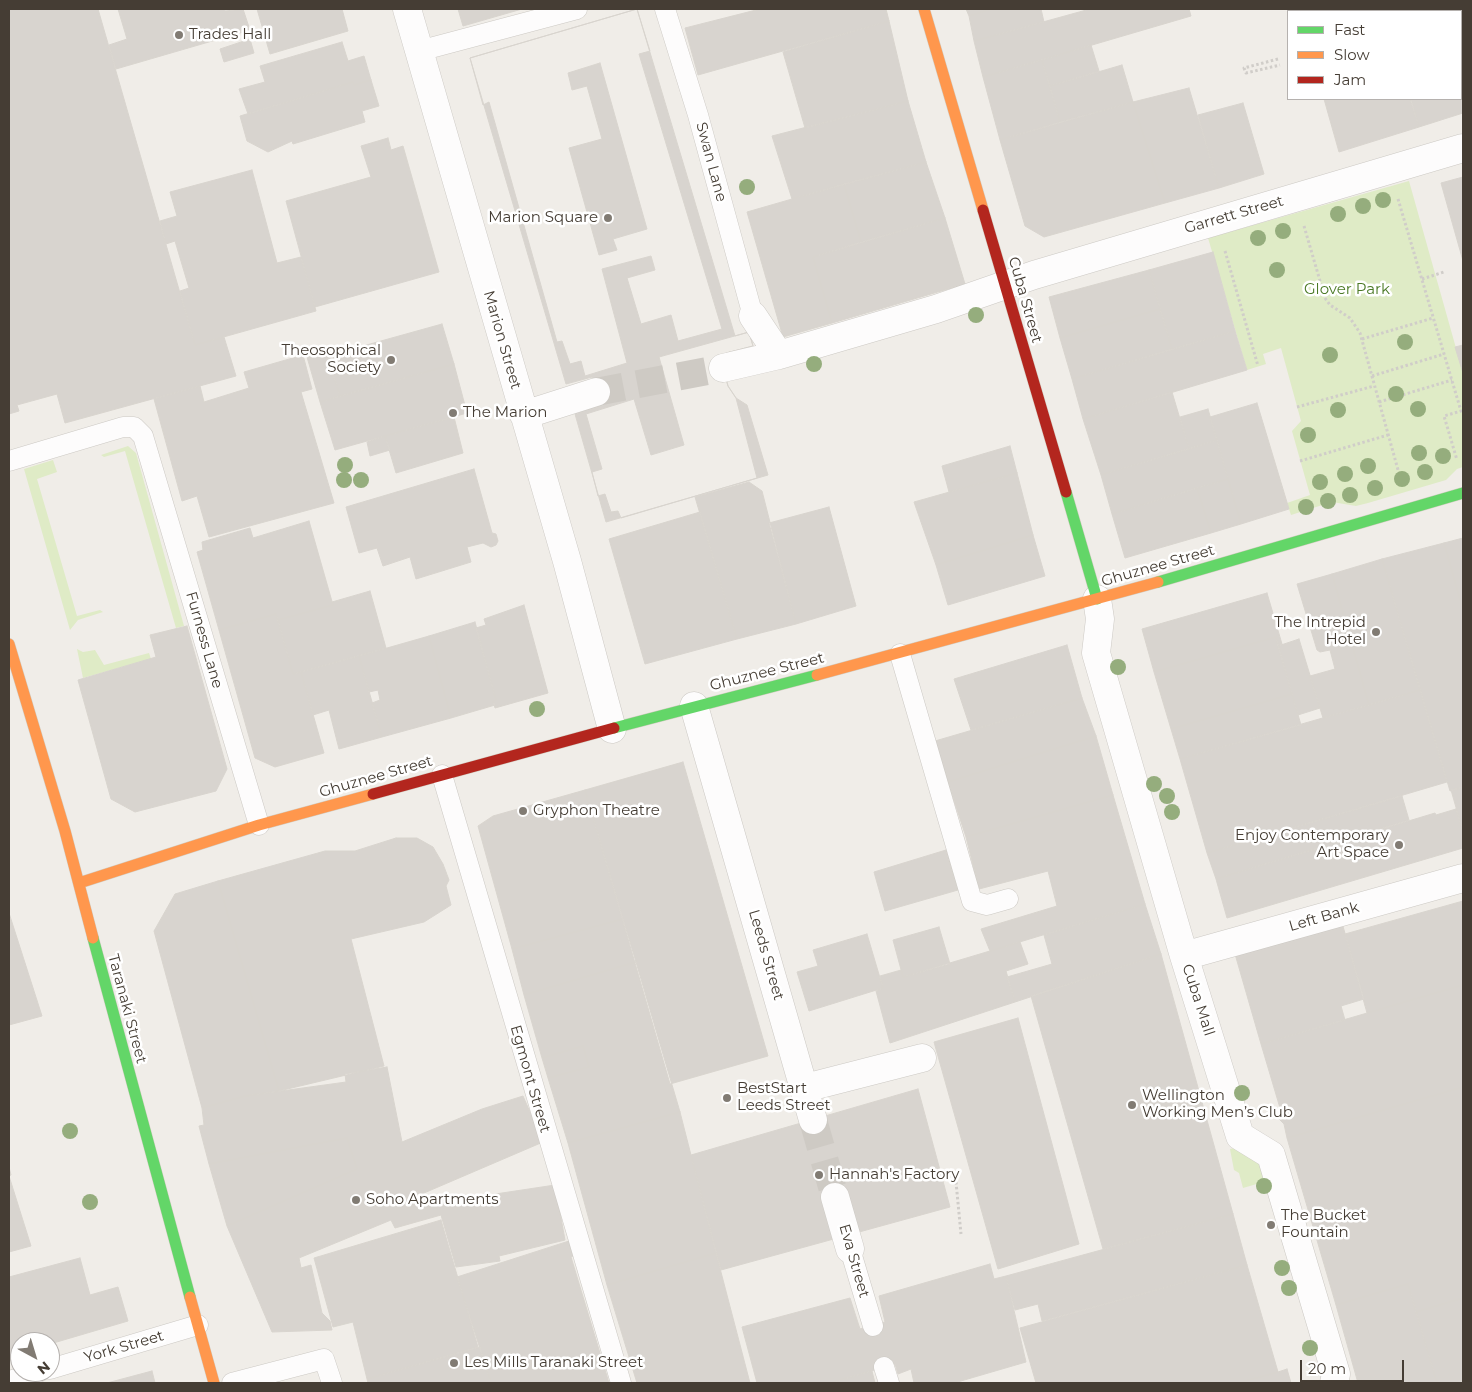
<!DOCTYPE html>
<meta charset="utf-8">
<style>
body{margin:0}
#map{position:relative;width:1472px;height:1392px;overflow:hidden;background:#f0ede8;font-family:Montserrat,sans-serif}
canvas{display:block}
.frame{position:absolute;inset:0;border:10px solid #453d34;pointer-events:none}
.legend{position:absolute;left:1287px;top:10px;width:175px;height:90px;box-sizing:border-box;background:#fff;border:1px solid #b5b1ae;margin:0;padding:6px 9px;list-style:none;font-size:15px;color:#453d34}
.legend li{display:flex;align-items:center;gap:10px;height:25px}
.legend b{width:25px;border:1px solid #b5b1ae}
.north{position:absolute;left:10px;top:1332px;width:50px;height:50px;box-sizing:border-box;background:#fff;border:1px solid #b5b1ae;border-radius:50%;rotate:141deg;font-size:14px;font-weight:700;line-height:20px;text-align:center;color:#453d34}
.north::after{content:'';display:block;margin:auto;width:18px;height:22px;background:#817b73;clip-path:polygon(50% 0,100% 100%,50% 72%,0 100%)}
.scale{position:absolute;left:1300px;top:1360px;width:104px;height:22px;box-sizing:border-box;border:2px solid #453d34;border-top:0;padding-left:6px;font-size:15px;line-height:18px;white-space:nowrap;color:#453d34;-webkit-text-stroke:4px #fff;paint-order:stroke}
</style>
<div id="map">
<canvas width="1472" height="1392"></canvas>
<div class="frame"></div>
<ul class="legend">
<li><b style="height:6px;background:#63d668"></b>Fast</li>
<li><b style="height:6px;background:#ff974d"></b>Slow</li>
<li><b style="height:6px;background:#b3261e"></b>Jam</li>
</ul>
<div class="north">N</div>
<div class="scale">20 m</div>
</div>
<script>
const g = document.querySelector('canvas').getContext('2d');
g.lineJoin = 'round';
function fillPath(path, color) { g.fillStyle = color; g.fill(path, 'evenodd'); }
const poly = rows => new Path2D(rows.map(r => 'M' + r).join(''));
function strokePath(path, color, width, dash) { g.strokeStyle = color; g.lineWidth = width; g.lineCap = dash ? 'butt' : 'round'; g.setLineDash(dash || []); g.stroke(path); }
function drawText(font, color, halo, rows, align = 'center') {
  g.font = font + ' Montserrat,sans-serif'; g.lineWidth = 5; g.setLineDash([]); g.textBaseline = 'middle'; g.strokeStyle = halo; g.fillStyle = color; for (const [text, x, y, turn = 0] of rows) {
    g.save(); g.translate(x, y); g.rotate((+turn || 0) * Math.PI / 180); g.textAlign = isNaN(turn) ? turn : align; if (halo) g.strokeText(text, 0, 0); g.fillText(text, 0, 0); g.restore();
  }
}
fillPath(poly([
 [1409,181,1463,373,1463,467,1457,469,1446,480,1368,503,1356,506,1332,502,1291,515,1287,503,1310,495,1292,431,1301,421,1281,348,1263,354,1266,364,1247,370,1208,238],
 [128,446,136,453,184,626,176,628,125,451,104,457,101,455],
 [53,460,57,472,37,479,77,616,100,610,103,612,78,620,70,630,24,469],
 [77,649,83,652,95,650,104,665,149,653,151,659,83,678],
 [1249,1145,1258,1150,1267,1181,1243,1188,1239,1173,1234,1170,1230,1149]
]), '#dfebc6');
const building = poly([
 [9,9,98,9,195,345,224,337,236,376,65,423,57,394,17,405,19,411,9,414,9,9],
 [118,9,224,9,225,11,243,9,250,30,116,69,109,45,127,39,118,9],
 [257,9,342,9,348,31,270,54,257,9],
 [458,9,522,9,463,26,458,9],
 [637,9,650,51,639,54,722,329,678,341,671,315,641,324,627,278,655,270,651,256,602,269,627,363,585,376,581,361,570,364,562,341,557,342,489,102,483,105,470,58,637,9],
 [600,63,647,229,613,239,617,250,599,255,569,148,602,139,587,86,572,90,568,73,600,63],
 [637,9,735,336,749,332,753,346,726,353,723,368,728,386,736,398,747,405,768,475,606,522,575,414,599,405,592,377,566,384,470,58,637,9],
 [886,9,889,21,698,75,685,28,760,9,886,9],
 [966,9,991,9,969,16,966,9],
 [991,9,1041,9,1044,22,974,41,969,16,991,9],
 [1090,9,1189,9,1191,16,983,77,974,41,1090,9],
 [889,21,908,101,805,128,783,52,889,21],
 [1463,36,1463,113,1419,127,1411,99,1461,99,1461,37,1463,36],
 [250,39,254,53,224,62,220,49,250,39],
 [342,42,348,61,364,56,371,80,354,85,353,82,248,114,239,89,265,82,260,66,342,42],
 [1091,45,1099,71,1050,86,1042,60,1091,45],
 [1042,60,1060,122,1000,140,983,77,1042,60],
 [1122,65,1133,102,1060,122,1050,86,1122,65],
 [371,80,379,106,362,111,365,122,293,144,292,141,268,152,247,141,240,116,353,82,354,85,371,80],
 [1189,88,1219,188,1165,203,1133,102,1189,88],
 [1324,99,1410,99,1419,127,1339,152,1324,99],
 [908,101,926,162,792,199,772,136,908,101],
 [1133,102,1165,203,1044,237,1025,226,1000,140,1133,102],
 [1243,103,1264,174,1219,188,1198,115,1243,103],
 [388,138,391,150,403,146,439,272,315,307,286,201,371,177,361,146,388,138],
 [926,162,945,218,861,242,844,184,926,162],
 [252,170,277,263,301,257,316,311,195,345,180,291,189,288,175,241,166,244,160,221,177,216,170,192,252,170],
 [1463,177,1463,261,1441,183,1463,177],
 [844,184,861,242,813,257,832,323,783,337,747,212,844,184],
 [945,218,965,284,832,323,813,257,945,218],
 [1213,252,1235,331,1172,349,1149,270,1213,252],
 [1149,270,1160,309,1060,338,1049,297,1149,270],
 [1160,309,1172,349,1072,379,1060,338,1160,309],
 [442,324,454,364,340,396,327,356,442,324],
 [1235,331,1247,370,1083,419,1072,379,1235,331],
 [749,332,753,346,726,353,723,368,728,386,736,398,757,478,621,518,618,511,611,512,605,494,598,496,592,472,602,469,586,414,634,399,651,455,684,445,659,357,749,332],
 [1463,345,1463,373,1455,347,1463,345],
 [326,351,340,396,320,402,307,357,326,351],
 [303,355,312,389,301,392,334,503,209,537,197,496,182,501,154,399,200,386,204,402,249,388,244,372,303,355],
 [454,364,467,413,335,450,320,402,454,364],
 [1172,392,1189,449,1101,475,1083,419,1172,392],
 [1257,403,1289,509,1241,524,1210,417,1257,403],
 [1208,409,1217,440,1189,449,1180,417,1208,409],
 [454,417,463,453,396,473,385,436,454,417],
 [385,436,390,450,370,456,367,442,385,436],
 [1217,440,1228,479,1112,514,1101,475,1217,440],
 [1010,446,1017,473,949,492,942,466,1010,446],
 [474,469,492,533,496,534,498,541,496,545,491,547,483,543,467,547,471,562,416,579,410,557,383,566,377,548,359,553,346,507,474,469],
 [1017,473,1033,535,936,565,914,502,1017,473],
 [1228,479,1241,524,1211,533,1197,488,1228,479],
 [749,482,762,491,796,624,737,639,695,497,749,482],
 [1197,488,1211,533,1125,558,1112,514,1197,488],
 [829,507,856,606,796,624,769,523,829,507],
 [700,512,737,639,645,664,609,539,700,512],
 [309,521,333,605,278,620,276,614,219,630,197,552,203,550,202,542,250,528,253,538,309,521],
 [1033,535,1045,576,948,605,936,565,1033,535],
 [1463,538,1463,610,1444,543,1463,538],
 [1444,543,1463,610,1463,787,1450,791,1382,559,1444,543],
 [1382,559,1420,690,1369,705,1332,574,1382,559],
 [1332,574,1369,705,1323,718,1310,676,1335,669,1330,650,1320,652,1317,650,1297,584,1332,574],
 [370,591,386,648,293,674,278,620,333,605,332,602,370,591],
 [1267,593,1282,644,1278,646,1276,637,1154,672,1142,629,1267,593],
 [524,605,548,693,495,708,493,701,496,700,476,628,486,625,484,619,524,605],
 [276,614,293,674,301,672,324,753,275,767,255,758,219,630,276,614],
 [475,622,496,700,493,701,495,705,451,718,429,636,475,622],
 [187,626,227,769,216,791,135,812,111,799,78,680,156,657,150,635,187,626],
 [429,636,451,718,382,737,372,703,380,700,378,690,369,692,359,656,429,636],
 [1276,637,1292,694,1171,729,1154,672,1276,637],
 [1299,639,1320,708,1298,715,1278,646,1299,639],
 [1067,645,1082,698,971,730,954,679,1067,645],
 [359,656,382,737,339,749,329,710,313,715,301,672,359,656],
 [1420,690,1447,782,1207,853,1180,759,1420,690],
 [1292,694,1301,725,1180,759,1171,729,1292,694],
 [1082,698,1096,736,948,782,935,741,1082,698],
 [1096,736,1113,795,966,837,948,782,1096,736],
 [683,762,768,1056,670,1084,585,790,683,762],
 [1463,787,1463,832,1451,790,1463,787],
 [585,790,623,919,512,949,478,826,493,816,585,790],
 [1113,795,1145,904,990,951,981,929,1057,906,1048,871,979,889,966,837,1113,795],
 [1402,796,1409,820,1216,879,1207,853,1402,796],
 [1456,809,1463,832,1463,848,1227,918,1216,879,1435,813,1436,815,1456,809],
 [396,838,417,838,433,847,443,864,449,880,446,886,451,905,424,922,351,939,384,1066,279,1091,218,881,325,851,355,851,396,838],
 [946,850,958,890,885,911,874,872,946,850],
 [218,881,279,1091,245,1096,202,1108,154,931,175,894,218,881],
 [1463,901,1463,985,1367,1013,1345,934,1463,901],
 [1145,904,1161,954,1015,1002,1007,977,1052,964,1044,935,1145,904],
 [9,913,42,1016,9,1025,9,913],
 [623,919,636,962,524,995,512,949,623,919],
 [1342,923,1364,999,1341,1006,1345,1020,1261,1044,1235,954,1342,923],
 [939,927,950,964,903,977,893,940,939,927],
 [867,934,883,988,809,1011,797,972,818,966,813,950,867,934],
 [1020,942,1028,964,1006,971,1015,1002,890,1043,876,991,883,988,880,976,901,970,903,977,1020,942],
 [1161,954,1233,1214,1103,1249,1031,996,1161,954],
 [636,962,680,1112,568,1143,548,1078,589,1067,583,1046,542,1058,524,995,636,962],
 [1463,985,1463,1087,1287,1138,1284,1124,1276,1116,1280,1108,1261,1044,1463,985],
 [1018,1018,1079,1244,998,1269,934,1042,1018,1018],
 [583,1046,589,1067,548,1078,542,1058,583,1046],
 [387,1067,402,1142,482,1109,523,1096,543,1142,424,1193,425,1202,449,1198,449,1201,555,1185,565,1240,499,1256,500,1261,456,1267,441,1215,395,1228,391,1220,299,1258,301,1268,311,1265,322,1313,330,1321,332,1330,272,1332,227,1226,357,1169,347,1138,209,1164,199,1126,204,1125,202,1108,245,1096,346,1082,345,1074,387,1067],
 [1463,1087,1463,1298,1416,1312,1408,1284,1336,1305,1287,1138,1463,1087],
 [918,1089,950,1207,721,1270,691,1155,918,1089],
 [680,1112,716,1253,607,1285,568,1143,680,1112],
 [347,1138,357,1169,227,1226,209,1164,347,1138],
 [9,1167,11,1175,9,1176,31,1246,9,1252,9,1167],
 [1233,1214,1247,1265,1042,1321,1038,1304,1015,1310,1006,1276,1233,1214],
 [441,1220,478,1347,367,1379,353,1322,333,1327,314,1258,441,1220],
 [569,1241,573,1256,571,1257,609,1383,491,1383,457,1277,569,1241],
 [716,1253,750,1383,637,1383,607,1285,716,1253],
 [80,1258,90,1295,118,1287,128,1321,50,1344,50,1342,20,1342,20,1353,9,1356,9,1277,80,1258],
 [990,1264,994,1279,1006,1276,1026,1362,954,1383,914,1383,911,1369,898,1374,895,1364,830,1383,757,1383,742,1327,850,1298,860,1329,885,1322,879,1296,990,1264],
 [1247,1265,1278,1372,1238,1383,1036,1383,1020,1328,1247,1265],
 [1408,1284,1437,1383,1358,1383,1336,1305,1408,1284],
 [1463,1298,1463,1383,1437,1383,1416,1312,1463,1298],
 [480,1347,491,1383,368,1383,367,1379,480,1347],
 [1287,1369,1291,1383,1238,1383,1278,1372,1287,1369],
 [152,1371,155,1383,107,1383,152,1371],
 [872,1371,875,1383,830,1383,872,1371]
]);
fillPath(building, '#d8d4cf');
strokePath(building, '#d8d4ce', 1);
strokePath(poly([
 [596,392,723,368],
 [813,1120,835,1197]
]), '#cecac4', 28, [28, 14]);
const lane = poly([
 [665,9,698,115,753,316],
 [419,51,577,9],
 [9,461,123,427,134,427,143,436,259,825],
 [900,654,972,901,987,905,1008,899],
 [442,775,621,1383],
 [850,1249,873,1326],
 [884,1367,889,1383],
 [50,1369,198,1325],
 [9,1381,39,1372],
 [232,1383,324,1359,332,1383]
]);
const street = poly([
 [407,9,567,561,612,729],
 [1360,9,1361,11],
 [779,355,936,309,1034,275,1463,148],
 [723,368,779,355,753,316],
 [524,415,596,392],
 [1097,599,1100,619,1096,653,1184,956,1240,1136,1271,1155,1336,1374,1334,1383],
 [694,706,813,1120],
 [1184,956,1463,878],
 [805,1088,922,1058],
 [835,1197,850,1249]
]);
const fast = poly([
 [1066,492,1097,599],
 [1158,582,1463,493],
 [614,728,817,675],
 [93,938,190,1297]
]);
const slow = poly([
 [924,9,983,210],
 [9,644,65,831,93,938],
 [817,675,1158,582],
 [79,883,259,825,373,794],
 [190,1297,214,1383]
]);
const jam = poly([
 [983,210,1066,492],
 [373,794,614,728]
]);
strokePath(lane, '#ccc9c4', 21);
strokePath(street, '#ccc9c4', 29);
strokePath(fast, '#d2ccc1', 12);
strokePath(slow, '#d2ccc1', 12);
strokePath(jam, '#d2ccc1', 12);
strokePath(poly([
 [1278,59,1244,68,1246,73,1280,65],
 [1398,199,1461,411,1444,416,1457,460],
 [1304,226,1325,298,1330,305,1350,318,1360,333,1400,477],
 [1225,251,1258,366],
 [1422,279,1444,272],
 [1362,339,1433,318],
 [1372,376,1444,354],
 [1379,402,1452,380],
 [1297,407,1374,386],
 [1300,461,1388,435],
 [956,1182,961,1234]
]), '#d0cdc9', 3, [2.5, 2.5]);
strokePath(lane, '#fdfcfc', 20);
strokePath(street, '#fdfcfc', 28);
strokePath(fast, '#63d668', 11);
strokePath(slow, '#ff974d', 11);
strokePath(jam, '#b3261e', 11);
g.fillStyle = '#95ad7d';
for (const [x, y] of [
 [747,187],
 [1383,200],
 [1363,206],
 [1338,214],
 [1283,231],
 [1258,238],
 [1277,270],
 [976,315],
 [1405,342],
 [1330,355],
 [814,364],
 [1396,394],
 [1418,409],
 [1338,410],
 [1308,435],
 [1419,453],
 [1443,456],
 [345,465],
 [1368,466],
 [1425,472],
 [1345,474],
 [1402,479],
 [344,480],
 [361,480],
 [1320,482],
 [1375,488],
 [1350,495],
 [1328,501],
 [1306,507],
 [1118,667],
 [537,709],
 [1154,784],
 [1167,796],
 [1172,812],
 [1242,1093],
 [70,1131],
 [1264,1186],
 [90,1202],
 [1282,1268],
 [1289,1288],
 [1310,1348]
]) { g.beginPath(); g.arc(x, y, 8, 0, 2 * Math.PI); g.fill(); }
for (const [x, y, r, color] of [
 [179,35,5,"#817b73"],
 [608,218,5,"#817b73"],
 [391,360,5,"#817b73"],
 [453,413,5,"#817b73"],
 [1376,632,5,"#817b73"],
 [523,811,5,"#817b73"],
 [1399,845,5,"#817b73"],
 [727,1098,5,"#817b73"],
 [1132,1105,5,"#817b73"],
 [819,1175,5,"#817b73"],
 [356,1200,5,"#817b73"],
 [1271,1225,5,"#817b73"],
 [454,1363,5,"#817b73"]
]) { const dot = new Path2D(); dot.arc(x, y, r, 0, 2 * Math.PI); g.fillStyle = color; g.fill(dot); strokePath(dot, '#fff', 2); }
drawText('15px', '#453d34', '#fff', [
 ["Trades Hall",189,35],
 ["Marion Square",598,218,"right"],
 ["Theosophical",381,351,"right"],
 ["Society",381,368,"right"],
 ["The Marion",463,413],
 ["The Intrepid",1366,623,"right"],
 ["Hotel",1366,640,"right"],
 ["Gryphon Theatre",533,811],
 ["Enjoy Contemporary",1389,836,"right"],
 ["Art Space",1389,853,"right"],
 ["BestStart",737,1089],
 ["Leeds Street",737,1106],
 ["Wellington",1142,1096],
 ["Working Men’s Club",1142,1113],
 ["Hannah's Factory",829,1175],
 ["Soho Apartments",366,1200],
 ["The Bucket",1281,1216],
 ["Fountain",1281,1233],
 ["Les Mills Taranaki Street",464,1363]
], 'left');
drawText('15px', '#453d34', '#fff', [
 ["Swan Lane",711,162,75],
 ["Garrett Street",1234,215,-16],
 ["Cuba Street",1025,300,74],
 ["Marion Street",502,340,74],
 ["Ghuznee Street",1158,566,-16],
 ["Furness Lane",204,640,74],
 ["Ghuznee Street",767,672,-14],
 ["Ghuznee Street",376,777,-16],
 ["Left Bank",1324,917,-16],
 ["Leeds Street",766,955,74],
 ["Cuba Mall",1198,1000,72],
 ["Taranaki Street",127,1009,75],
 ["Egmont Street",530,1079,74],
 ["Eva Street",854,1261,74],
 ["York Street",124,1347,-16]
]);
drawText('15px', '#4a7925', '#fff', [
 ["Glover Park",1347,290]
]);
</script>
